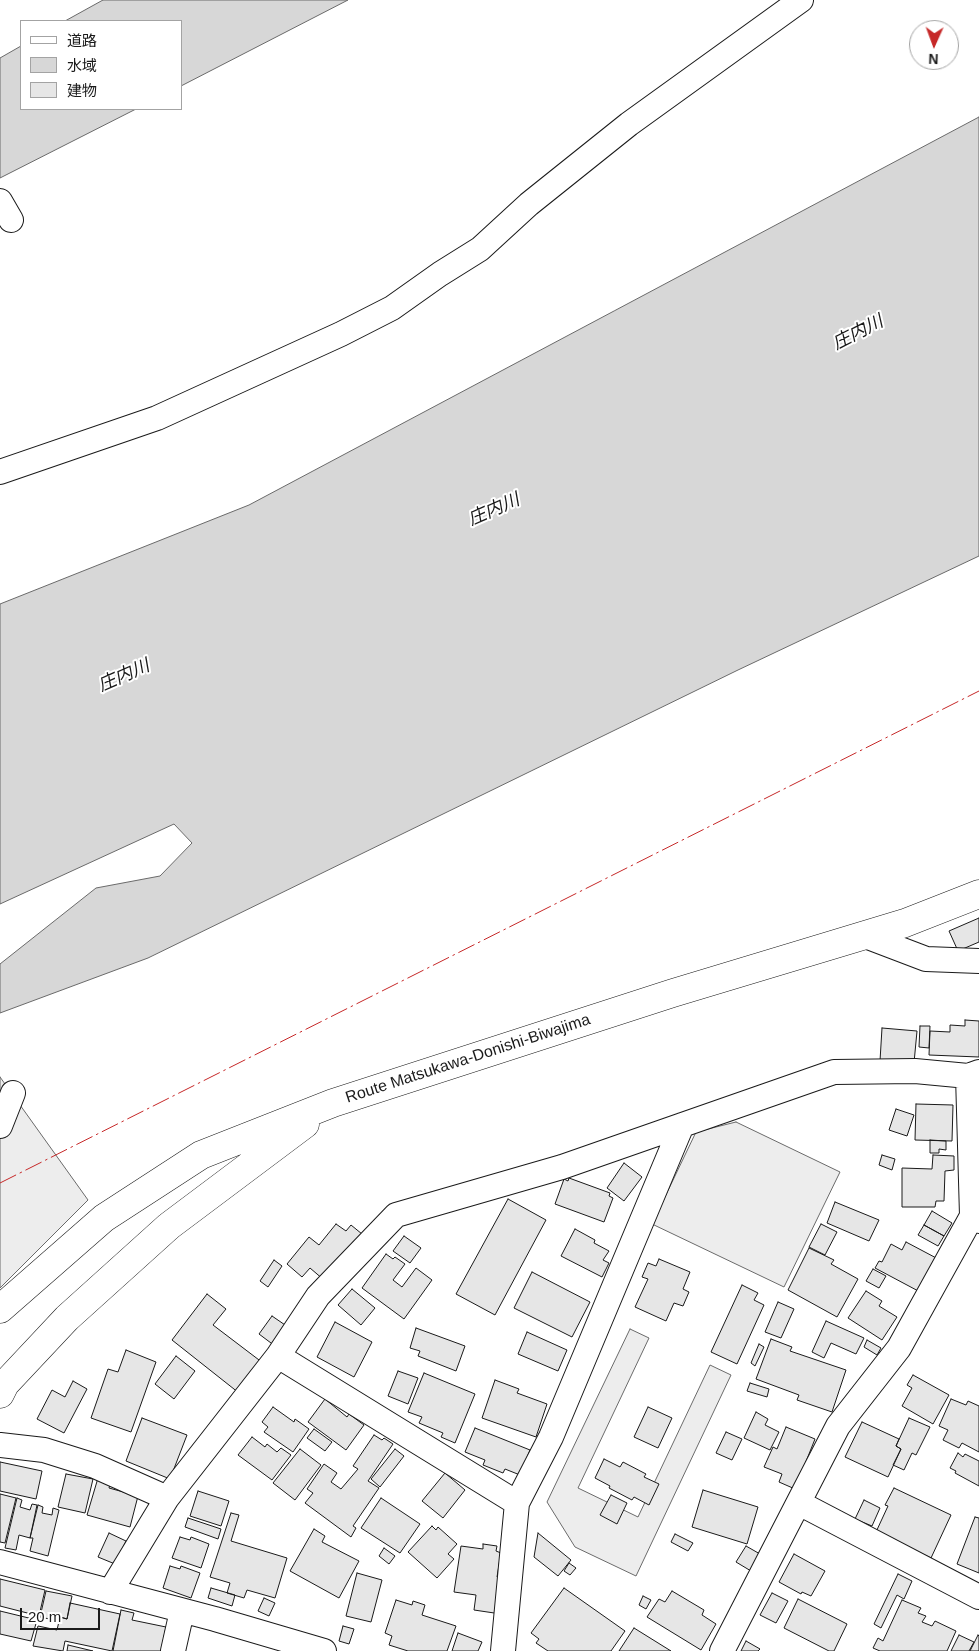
<!DOCTYPE html>
<meta charset="utf-8">
<style>
body{margin:0}
#map{position:relative;width:979px;height:1651px;overflow:hidden;background:#fff;font-family:Helvetica,"Noto Sans JP",sans-serif}
canvas{display:block}
.legend{position:absolute;left:20px;top:20px;width:162px;height:90px;box-sizing:border-box;background:#fff;border:1px solid #a3a3a3;margin:0;padding:6px 9px;list-style:none;font-size:15px;color:#1a1a1a}
.legend li{display:flex;align-items:center;gap:10px;height:25px}
.legend b{width:25px;border:1px solid #a3a3a3}
.north{position:absolute;left:909px;top:20px;width:50px;height:50px;box-sizing:border-box;background:#fff;border:1px solid #a3a3a3;border-radius:50%;rotate:182deg;font-size:14px;font-weight:700;line-height:20px;text-align:center;color:#1a1a1a}
.north::after{content:'';display:block;margin:auto;width:18px;height:22px;background:#c62828;clip-path:polygon(50% 0,100% 100%,50% 72%,0 100%)}
.scale{position:absolute;left:20px;top:1608px;width:80px;height:22px;box-sizing:border-box;border:2px solid #1a1a1a;border-top:0;padding-left:6px;font-size:15px;line-height:18px;white-space:nowrap;color:#1a1a1a;-webkit-text-stroke:4px #fff;paint-order:stroke}
</style>
<div id="map">
<canvas width="979" height="1651"></canvas>
<ul class="legend">
<li><b style="height:6px;background:#fff"></b>道路</li>
<li><b style="height:14px;background:#d7d7d7"></b>水域</li>
<li><b style="height:14px;background:#e6e6e6"></b>建物</li>
</ul>
<div class="north">N</div>
<div class="scale">20 m</div>
</div>
<script>
const g = document.querySelector('canvas').getContext('2d');
g.lineJoin = 'round';
function fillPath(path, color) { g.fillStyle = color; g.fill(path, 'evenodd'); }
const poly = rows => new Path2D(rows.map(r => 'M' + r).join(''));
function strokePath(path, color, width, dash) { g.strokeStyle = color; g.lineWidth = width; g.lineCap = dash ? 'butt' : 'round'; g.setLineDash(dash || []); g.stroke(path); }
function drawText(font, color, halo, rows, align = 'center') {
  g.font = font + ' Helvetica,"Noto Sans JP",sans-serif'; g.lineWidth = 4; g.setLineDash([]); g.textBaseline = 'middle'; g.strokeStyle = halo; g.fillStyle = color; for (const [text, x, y, turn = 0] of rows) {
    g.save(); g.translate(x, y); g.rotate((+turn || 0) * Math.PI / 180); g.textAlign = isNaN(turn) ? turn : align; if (halo) g.strokeText(text, 0, 0); g.fillText(text, 0, 0); g.restore();
  }
}
const built = poly([
 [0,1077,88,1200,0,1288,0,1077],
 [736,1122,840,1172,784,1287,652,1224,696,1132,736,1122],
 [630,1329,649,1338,578,1488,638,1517,710,1365,731,1375,636,1576,575,1547,547,1502,630,1329]
]);
fillPath(built, '#ededed');
strokePath(built, '#6a6a6a', 1);
const water = poly([
 [103,0,348,0,181,86,181,21,65,21,103,0],
 [21,46,21,109,136,109,0,178,0,58,21,46],
 [979,117,979,556,738,670,148,958,0,1013,0,964,96,888,160,876,192,843,174,824,0,904,0,604,249,505,979,117]
]);
fillPath(water, '#d7d7d7');
strokePath(water, '#6a6a6a', 1);
const building = poly([
 [979,918,979,942,958,951,949,931,979,918],
 [965,1020,979,1021,979,1057,929,1055,930,1031,950,1032,950,1025,965,1026,965,1020],
 [920,1026,930,1026,929,1048,919,1047,920,1026],
 [882,1028,917,1031,914,1063,880,1061,882,1028],
 [916,1104,953,1105,952,1141,915,1140,916,1104],
 [896,1109,914,1115,907,1136,889,1130,896,1109],
 [930,1140,946,1141,946,1150,939,1149,939,1153,930,1153,930,1140],
 [882,1155,895,1159,892,1170,879,1165,882,1155],
 [933,1155,954,1156,954,1170,945,1171,944,1201,936,1201,935,1207,902,1207,902,1168,932,1169,933,1155],
 [624,1163,642,1177,624,1201,607,1188,624,1163],
 [569,1178,610,1193,609,1196,613,1198,604,1222,555,1204,564,1179,568,1181,569,1178],
 [508,1199,546,1220,495,1315,456,1294,508,1199],
 [835,1202,879,1220,869,1241,827,1223,835,1202],
 [932,1211,952,1223,944,1236,924,1225,932,1211],
 [336,1224,346,1231,351,1225,362,1234,324,1280,310,1268,302,1277,287,1264,309,1237,319,1245,336,1224],
 [821,1224,837,1232,825,1255,809,1247,821,1224],
 [924,1225,944,1236,938,1246,918,1235,924,1225],
 [575,1229,595,1240,594,1243,609,1251,603,1260,609,1263,602,1277,561,1256,575,1229],
 [404,1236,421,1248,410,1263,393,1251,404,1236],
 [906,1242,940,1260,922,1293,875,1268,879,1261,882,1262,891,1244,902,1250,906,1242],
 [809,1248,834,1260,831,1264,858,1279,837,1317,788,1290,809,1248],
 [386,1254,393,1259,395,1257,405,1264,393,1280,402,1287,416,1268,432,1280,404,1319,362,1288,386,1254],
 [659,1259,690,1272,683,1289,689,1292,683,1306,674,1303,666,1321,635,1307,648,1279,642,1277,648,1263,656,1266,659,1259],
 [274,1260,282,1266,268,1287,260,1281,274,1260],
 [873,1269,886,1276,879,1288,866,1281,873,1269],
 [532,1272,590,1302,572,1337,514,1308,532,1272],
 [742,1285,758,1293,754,1300,764,1305,737,1364,711,1352,742,1285],
 [352,1289,375,1308,361,1325,338,1305,352,1289],
 [866,1291,882,1301,879,1306,897,1317,882,1340,848,1318,866,1291],
 [207,1294,226,1309,213,1325,263,1363,239,1393,172,1340,207,1294],
 [778,1302,794,1309,781,1338,765,1332,778,1302],
 [272,1316,288,1327,275,1346,259,1334,272,1316],
 [826,1321,864,1338,856,1354,831,1343,824,1358,812,1352,826,1321],
 [335,1322,372,1342,354,1377,317,1357,335,1322],
 [416,1328,465,1346,456,1371,418,1356,420,1351,410,1348,416,1328],
 [527,1332,567,1350,558,1371,518,1354,527,1332],
 [771,1339,792,1347,790,1351,846,1370,832,1412,797,1400,799,1395,756,1379,771,1339],
 [867,1340,881,1348,877,1355,864,1347,867,1340],
 [759,1344,764,1347,755,1366,751,1363,759,1344],
 [126,1350,156,1362,131,1432,91,1418,108,1369,118,1372,126,1350],
 [176,1356,195,1371,174,1399,155,1384,176,1356],
 [398,1371,418,1378,408,1404,388,1396,398,1371],
 [424,1373,475,1394,455,1443,441,1437,443,1433,419,1423,422,1417,408,1412,424,1373],
 [913,1375,949,1395,933,1424,902,1406,912,1388,907,1385,913,1375],
 [495,1380,519,1389,517,1393,547,1404,536,1437,482,1418,495,1380],
 [73,1381,87,1389,64,1433,37,1419,52,1390,65,1397,73,1381],
 [750,1383,769,1389,767,1397,747,1391,750,1383],
 [325,1399,347,1417,349,1414,364,1425,346,1450,308,1422,325,1399],
 [951,1399,966,1405,968,1401,979,1406,979,1452,962,1443,959,1448,943,1440,948,1430,939,1426,951,1399],
 [273,1407,294,1422,295,1419,309,1429,293,1452,264,1432,268,1427,262,1422,273,1407],
 [648,1407,672,1418,658,1448,634,1437,648,1407],
 [756,1412,768,1419,765,1425,779,1432,770,1450,744,1438,756,1412],
 [142,1418,187,1435,170,1479,126,1461,142,1418],
 [909,1418,930,1427,916,1455,912,1453,904,1470,893,1465,901,1449,896,1446,909,1418],
 [862,1422,899,1439,896,1446,901,1449,888,1477,845,1457,862,1422],
 [786,1427,815,1439,795,1489,779,1482,782,1474,764,1467,773,1447,777,1449,786,1427],
 [475,1428,530,1450,520,1475,505,1469,503,1473,483,1465,485,1460,465,1452,475,1428],
 [314,1429,332,1442,325,1451,307,1438,314,1429],
 [726,1432,742,1439,732,1460,716,1453,726,1432],
 [374,1435,382,1440,384,1438,393,1444,368,1481,379,1488,353,1526,356,1528,351,1537,305,1503,313,1493,307,1489,324,1464,337,1473,331,1482,341,1489,358,1469,353,1466,374,1435],
 [252,1437,265,1447,267,1444,277,1452,281,1448,291,1455,272,1480,238,1455,252,1437],
 [300,1449,321,1465,295,1500,273,1483,300,1449],
 [395,1449,404,1456,380,1487,371,1479,395,1449],
 [958,1453,963,1457,965,1454,979,1461,979,1486,955,1473,956,1471,950,1468,958,1453],
 [604,1459,620,1467,623,1462,646,1474,644,1477,659,1484,649,1505,634,1497,632,1500,609,1488,610,1486,595,1478,604,1459],
 [0,1462,42,1471,36,1499,0,1491,0,1462],
 [445,1473,465,1490,443,1518,422,1501,445,1473],
 [66,1474,93,1479,85,1513,58,1507,66,1474],
 [98,1478,111,1481,109,1488,138,1496,130,1527,87,1515,98,1478],
 [894,1488,951,1515,931,1558,876,1532,888,1506,885,1505,894,1488],
 [703,1490,758,1507,747,1544,692,1527,703,1490],
 [198,1491,229,1501,221,1526,190,1516,198,1491],
 [0,1494,16,1498,5,1543,0,1542,0,1494],
 [611,1495,627,1503,617,1524,600,1515,611,1495],
 [17,1498,22,1500,20,1507,30,1510,32,1504,37,1505,30,1538,19,1535,16,1550,5,1548,17,1498],
 [381,1498,420,1524,400,1553,361,1528,381,1498],
 [864,1500,880,1508,872,1526,855,1519,864,1500],
 [38,1505,43,1507,42,1513,52,1515,53,1508,59,1510,48,1556,30,1551,33,1538,30,1538,38,1505],
 [231,1513,239,1515,231,1541,287,1558,275,1598,247,1590,244,1598,227,1593,230,1583,210,1577,231,1513],
 [975,1517,979,1518,979,1573,957,1564,975,1517],
 [188,1518,221,1529,218,1539,185,1527,188,1518],
 [432,1526,436,1530,438,1527,457,1544,448,1554,454,1559,437,1578,408,1552,432,1526],
 [314,1529,325,1536,322,1542,359,1561,339,1598,290,1571,314,1529],
 [109,1533,126,1541,115,1564,98,1557,109,1533],
 [538,1533,571,1560,558,1576,534,1557,538,1533],
 [675,1534,693,1543,688,1551,671,1542,675,1534],
 [180,1537,190,1540,191,1537,209,1544,201,1568,172,1558,180,1537],
 [483,1544,497,1546,496,1551,501,1553,497,1577,506,1579,501,1614,474,1610,476,1595,454,1592,461,1546,483,1549,483,1544],
 [746,1546,760,1554,751,1571,736,1562,746,1546],
 [384,1548,395,1556,389,1564,379,1556,384,1548],
 [794,1554,825,1571,811,1596,802,1592,801,1594,779,1582,794,1554],
 [569,1563,576,1568,570,1575,564,1571,569,1563],
 [170,1566,180,1569,181,1566,200,1573,191,1598,163,1588,170,1566],
 [357,1573,382,1580,371,1622,346,1616,357,1573],
 [898,1574,912,1581,904,1599,897,1595,881,1628,874,1624,898,1574],
 [0,1579,45,1590,39,1616,0,1606,0,1579],
 [211,1588,235,1595,232,1606,208,1598,211,1588],
 [564,1588,625,1631,611,1651,548,1651,536,1643,539,1639,531,1633,564,1588],
 [46,1591,72,1596,67,1619,60,1617,59,1621,40,1617,46,1591],
 [672,1591,704,1610,702,1615,716,1624,701,1650,647,1617,659,1599,665,1602,672,1591],
 [772,1593,788,1601,776,1623,760,1615,772,1593],
 [643,1596,651,1600,646,1609,639,1605,643,1596],
 [264,1598,275,1603,269,1616,258,1611,264,1598],
 [798,1599,847,1624,834,1651,829,1651,784,1628,798,1599],
 [396,1600,412,1605,413,1601,425,1605,422,1615,456,1626,447,1651,408,1651,389,1645,392,1636,385,1633,396,1600],
 [902,1600,921,1608,918,1613,926,1616,922,1622,932,1626,935,1621,956,1631,947,1651,880,1651,873,1648,878,1638,883,1641,902,1600],
 [70,1603,120,1614,112,1651,65,1641,63,1651,33,1646,38,1626,57,1630,60,1617,67,1619,70,1603],
 [121,1610,134,1613,132,1620,166,1627,161,1651,113,1651,121,1610],
 [0,1611,37,1620,31,1641,0,1634,0,1611],
 [343,1626,354,1629,349,1644,339,1641,343,1626],
 [634,1628,671,1651,619,1651,634,1628],
 [458,1633,482,1642,478,1651,452,1651,458,1633],
 [959,1635,974,1642,969,1651,951,1651,959,1635],
 [978,1635,979,1636,979,1651,970,1651,978,1635],
 [746,1641,760,1649,758,1651,741,1651,746,1641],
 [68,1645,93,1651,67,1651,68,1645]
]);
fillPath(building, '#e6e6e6');
strokePath(building, '#1a1a1a', 1);
const street = poly([
 [0,201,11,220],
 [0,472,157,418,341,334,392,308,440,274,480,249,529,204,629,124,801,0],
 [863,935,926,959,979,961],
 [979,1072,968,1076,972,1216,979,1221],
 [0,1126,13,1093],
 [278,1356,517,1503],
 [0,1445,44,1450,95,1466,167,1498],
 [799,1503,979,1597],
 [0,1562,215,1619,324,1651],
 [110,1592,167,1498,278,1356,318,1296,396,1215,562,1167,834,1072,915,1071,968,1076,979,1074],
 [173,1651,182,1611],
 [503,1651,517,1503,551,1437,682,1125],
 [722,1651,838,1426,899,1348,972,1216]
]);
const secondary = poly([
 [0,1309,104,1218,201,1155,333,1103,673,993,905,923,979,894],
 [0,1394,5,1384,67,1318,169,1226,305,1124]
]);
strokePath(street, '#1a1a1a', 26);
strokePath(secondary, '#1a1a1a', 29);
strokePath(street, '#fff', 24);
strokePath(secondary, '#fff', 28);
strokePath(poly([
 [0,1183,979,691]
]), '#c62828', 1, [18, 4, 2.5, 4]);
drawText('16px', '#1a1a1a', '#fff', [
 ["Route Matsukawa-Donishi-Biwajima",468,1059,-18]
]);
drawText('italic 18px', '#1a1a1a', '#fff', [
 ["庄内川",858,333,-27],
 ["庄内川",494,510,-24],
 ["庄内川",124,676,-24]
]);
</script>
